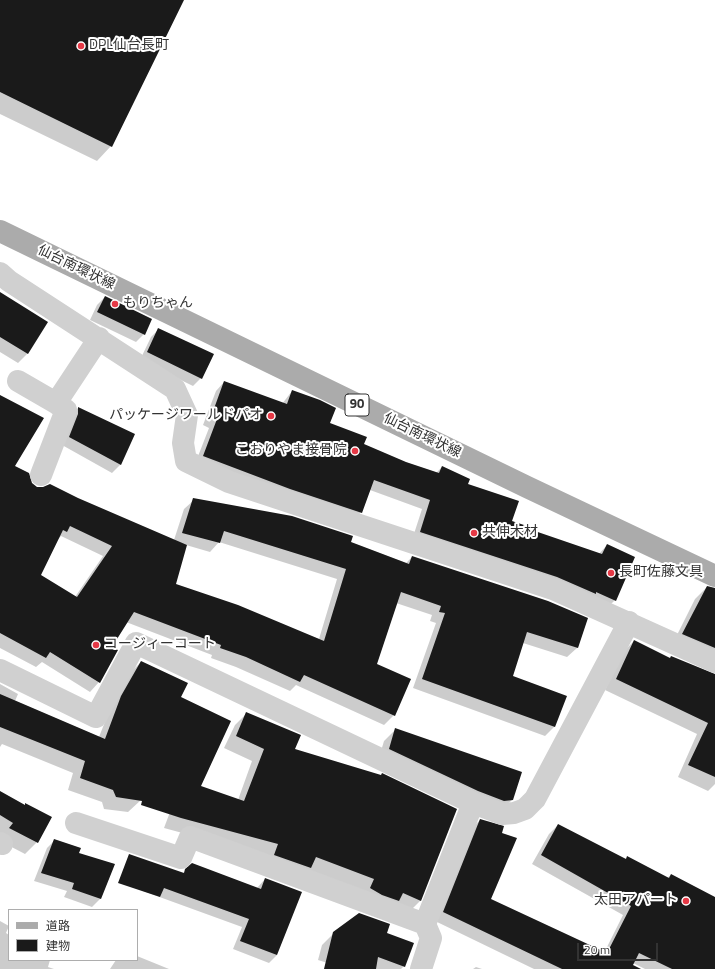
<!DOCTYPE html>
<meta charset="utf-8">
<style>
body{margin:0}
#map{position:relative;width:715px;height:969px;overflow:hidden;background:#fff;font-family:"Titillium Web","Noto Sans JP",sans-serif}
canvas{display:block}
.legend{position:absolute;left:8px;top:909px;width:130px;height:52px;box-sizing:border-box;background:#fff;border:1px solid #adadad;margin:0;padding:5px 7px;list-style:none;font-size:12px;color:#333}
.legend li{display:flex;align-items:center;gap:8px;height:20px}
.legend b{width:20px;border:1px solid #adadad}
.scale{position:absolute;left:577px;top:943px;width:81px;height:18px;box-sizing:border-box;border:2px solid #333;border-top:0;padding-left:5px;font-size:12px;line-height:14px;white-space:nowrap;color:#333;-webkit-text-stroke:3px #fff;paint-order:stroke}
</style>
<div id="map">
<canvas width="715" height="969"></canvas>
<ul class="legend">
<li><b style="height:5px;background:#ababab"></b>道路</li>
<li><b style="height:11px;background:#1a1a1a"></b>建物</li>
</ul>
<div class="scale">20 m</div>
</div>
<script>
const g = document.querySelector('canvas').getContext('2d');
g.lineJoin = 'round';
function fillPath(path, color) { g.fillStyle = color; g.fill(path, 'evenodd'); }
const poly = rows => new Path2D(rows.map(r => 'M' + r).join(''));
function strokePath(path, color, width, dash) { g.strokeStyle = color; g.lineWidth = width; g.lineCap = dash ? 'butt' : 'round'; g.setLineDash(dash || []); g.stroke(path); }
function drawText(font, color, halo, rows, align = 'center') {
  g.font = font + ' "Titillium Web","Noto Sans JP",sans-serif'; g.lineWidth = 4; g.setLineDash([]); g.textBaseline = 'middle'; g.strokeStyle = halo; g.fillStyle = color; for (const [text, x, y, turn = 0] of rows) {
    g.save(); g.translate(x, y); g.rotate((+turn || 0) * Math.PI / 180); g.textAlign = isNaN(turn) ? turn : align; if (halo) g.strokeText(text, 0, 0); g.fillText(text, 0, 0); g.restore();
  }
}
fillPath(poly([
 [0,0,183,0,111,146,97,161,0,114],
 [105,297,151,319,144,334,136,342,90,320,97,305],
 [0,301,47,322,27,354,18,363,0,352],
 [159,329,201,378,193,386,140,360,151,337],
 [224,382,282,404,292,391,329,423,363,445,406,463,436,473,442,467,467,484,511,522,528,530,599,554,607,545,615,600,606,609,412,540,422,509,370,490,361,512,353,521,195,464,209,428,203,425,216,391],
 [0,396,13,466,30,483,36,487,78,499,174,540,184,509,194,500,350,542,406,563,412,557,586,619,577,648,567,657,523,643,511,677,555,726,545,736,413,688,436,623,430,621,432,615,396,603,376,665,394,715,384,725,296,685,290,691,236,667,211,658,212,655,126,622,111,648,99,682,90,692,42,662,36,667,0,648,0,633,11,615,0,609],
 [61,536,103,556,75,597,40,575,57,540],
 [219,542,337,579,319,639,174,584,186,545,210,552],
 [78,408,134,435,120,465,112,473,62,445,70,416],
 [707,587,715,591,715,670,672,645,695,599],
 [634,641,670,659,715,675,715,784,708,791,678,777,697,734,605,690,622,653],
 [141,662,180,698,199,787,238,800,252,761,224,748,235,725,247,713,294,749,456,810,420,901,408,913,267,856,164,828,170,812,141,800,128,812,104,809,102,802,68,790,73,773,2,744,0,747,0,684,18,694,15,701,99,737,110,709,129,674],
 [396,729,512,800,500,811,378,761,384,741],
 [0,792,37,842,25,854,0,841],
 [480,820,490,900,604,953,623,915,532,864,549,834,558,825,625,859,627,858,667,878,671,875,715,898,715,969,645,969,633,963,631,969,534,969,435,921,471,829],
 [55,840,78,854,114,864,100,899,92,907,64,897,67,891,34,881,47,848],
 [193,864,257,888,265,879,277,955,269,963,233,949,242,927,143,891,182,874],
 [0,921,9,926,6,933,9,935,9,960,50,960,48,967,54,969,0,969],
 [334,933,386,933,404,966,401,969,332,969,334,965,318,960,322,945],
 [137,956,169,969,110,969,116,960,137,960],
 [476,967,482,969,473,969]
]), '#0003');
fillPath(poly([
 [0,0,184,0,112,147,0,92],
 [0,292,48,322,28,354,0,337],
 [105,296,152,319,145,335,97,312],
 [158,328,214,354,202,379,147,352],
 [224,381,287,404,292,390,320,400,336,408,330,423,367,437,364,444,406,462,439,473,442,466,470,479,468,484,519,501,512,521,530,527,529,529,602,554,607,544,635,557,616,601,596,592,596,594,557,577,420,532,430,500,374,480,362,513,290,489,203,456,217,419,211,417],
 [0,395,44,418,15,466,29,473,32,483,37,487,43,487,50,484,78,498,187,545,176,584,238,605,324,641,346,569,224,531,220,543,182,533,193,498,292,516,353,536,351,542,409,564,412,556,548,601,588,618,578,648,527,632,513,676,567,696,555,727,422,679,445,613,439,612,441,606,401,592,377,664,411,679,395,716,304,675,300,682,246,657,220,648,221,645,134,612,112,647,118,650,100,683,50,652,46,658,0,633],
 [70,526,112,546,77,597,41,575,63,530,67,532],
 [78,407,135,434,121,465,69,437,78,414],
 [707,586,715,588,715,648,682,634],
 [634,640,670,658,671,656,715,674,715,777,688,765,708,723,616,679],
 [141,661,188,683,181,697,231,721,201,786,244,801,264,749,236,736,246,712,301,735,295,749,381,775,382,773,457,809,421,901,403,893,399,901,382,895,370,888,374,879,316,857,311,868,274,855,278,844,181,818,141,805,142,801,116,797,113,790,80,778,85,761,0,727,0,694,105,739,121,696],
 [395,728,522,772,513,800,504,801,478,791,389,749],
 [0,791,25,805,25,803,52,817,38,843,9,828,13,823,0,815],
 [480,819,504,826,502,833,517,838,491,899,607,953,631,906,541,855,558,824,626,859,627,856,669,878,671,874,715,897,715,969,672,969,639,953,633,965,641,969,562,969,443,912],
 [54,839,81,848,79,853,115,864,101,899,72,889,74,883,41,873],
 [129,854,184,873,185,869,192,863,261,889,265,878,302,892,277,955,240,941,249,919,164,888,160,897,118,883],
 [359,913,390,924,387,933,414,943,405,967,378,957,376,969,324,969,333,932]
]), '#1a1a1a');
strokePath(poly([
 [0,273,9,281,175,389,187,415,183,443,186,461,229,482,553,589,715,662],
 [18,381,56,403],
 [41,475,66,410,56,403,99,338],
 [0,670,96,717,136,643,473,803],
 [76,823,181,858,190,837,425,924],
 [0,843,2,844],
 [421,969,431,938,425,924,473,803,502,814,514,813,525,809,535,799,629,622]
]), '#d0d0d0', 22);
strokePath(poly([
 [0,231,527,487,715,576]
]), '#ababab', 22);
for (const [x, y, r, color] of [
 [81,46,4,"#e63946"],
 [115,304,4,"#e63946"],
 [271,416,4,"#e63946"],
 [355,451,4,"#e63946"],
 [474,533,4,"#e63946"],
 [611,573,4,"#e63946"],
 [96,645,4,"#e63946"],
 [686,901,4,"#e63946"]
]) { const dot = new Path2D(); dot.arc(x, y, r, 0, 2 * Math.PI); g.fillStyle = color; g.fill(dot); strokePath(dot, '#fff', 1.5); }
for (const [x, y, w] of [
 [357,405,24]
]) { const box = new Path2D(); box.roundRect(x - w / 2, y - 11, w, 22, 3); g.fillStyle = '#fff'; g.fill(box); strokePath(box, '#333', 1); }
drawText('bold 13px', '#333', null, [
 ["90",357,405]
]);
drawText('14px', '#333', '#fff', [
 ["DPL仙台長町",89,46],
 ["もりちゃん",123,304],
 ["パッケージワールドパオ",263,416,"right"],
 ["こおりやま接骨院",347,451,"right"],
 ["共伸木材",482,533],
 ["長町佐藤文具",619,573],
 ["コージィーコート",104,645],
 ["太田アパート",678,901,"right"]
], 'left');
drawText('14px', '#333', '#fff', [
 ["仙台南環状線",76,268,26],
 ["仙台南環状線",422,436,26]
]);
</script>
